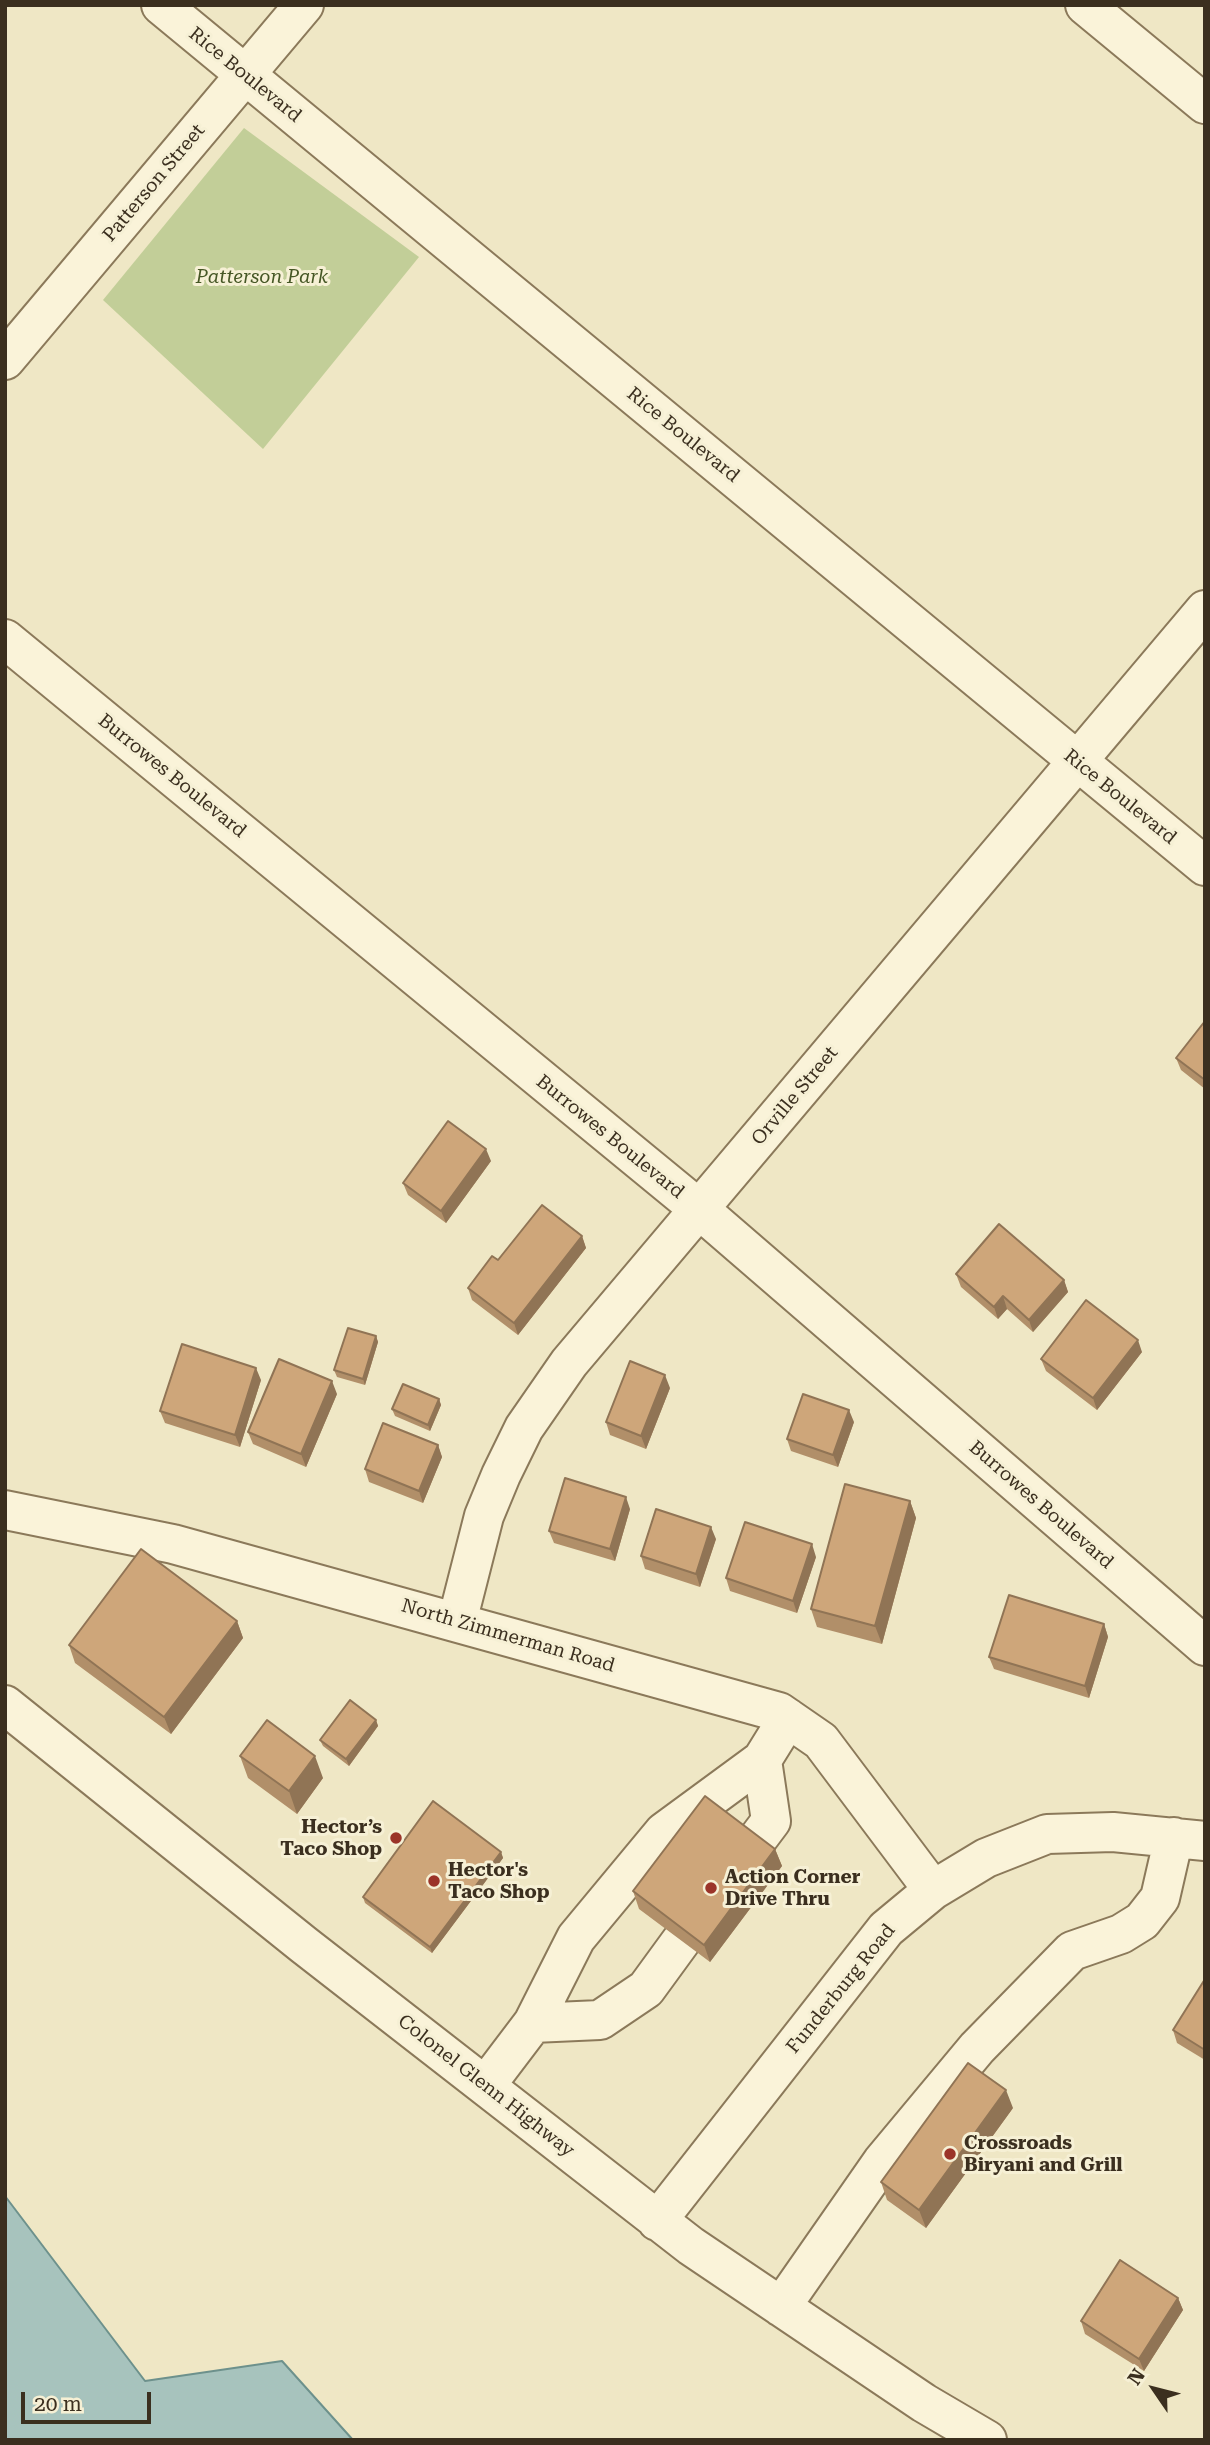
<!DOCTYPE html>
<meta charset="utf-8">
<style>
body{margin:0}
#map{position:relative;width:1210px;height:2445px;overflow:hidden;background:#efe7c5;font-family:"Roboto Serif",serif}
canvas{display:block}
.frame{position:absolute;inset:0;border:7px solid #3b2f1f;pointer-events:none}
.north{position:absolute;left:1119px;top:2354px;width:70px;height:70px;-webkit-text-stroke:5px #f6f0d5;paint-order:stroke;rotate:305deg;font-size:19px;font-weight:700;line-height:28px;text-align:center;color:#3b2f1f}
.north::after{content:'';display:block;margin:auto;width:24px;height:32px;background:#3b2f1f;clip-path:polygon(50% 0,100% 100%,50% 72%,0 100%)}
.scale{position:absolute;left:21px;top:2392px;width:130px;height:32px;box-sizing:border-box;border:4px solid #3b2f1f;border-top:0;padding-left:9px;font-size:21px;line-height:24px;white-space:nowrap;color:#3b2f1f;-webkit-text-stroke:5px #f6f0d5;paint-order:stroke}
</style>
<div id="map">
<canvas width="1210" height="2445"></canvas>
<div class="frame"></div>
<div class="north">N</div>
<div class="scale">20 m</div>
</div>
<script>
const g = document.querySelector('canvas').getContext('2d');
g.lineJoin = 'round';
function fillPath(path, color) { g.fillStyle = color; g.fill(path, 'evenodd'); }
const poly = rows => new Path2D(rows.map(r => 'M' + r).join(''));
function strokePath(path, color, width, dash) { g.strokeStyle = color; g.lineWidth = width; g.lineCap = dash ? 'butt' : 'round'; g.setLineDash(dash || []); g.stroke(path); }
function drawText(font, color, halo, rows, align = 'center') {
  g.font = font + ' "Roboto Serif",serif'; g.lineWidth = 6; g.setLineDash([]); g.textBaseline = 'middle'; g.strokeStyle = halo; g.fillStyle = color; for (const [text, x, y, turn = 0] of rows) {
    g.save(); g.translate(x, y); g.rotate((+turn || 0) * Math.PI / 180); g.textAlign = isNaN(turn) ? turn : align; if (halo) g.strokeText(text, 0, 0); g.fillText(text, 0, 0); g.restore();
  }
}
fillPath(poly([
 [244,128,419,257,263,449,103,300]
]), '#c2ce98');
const water = poly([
 [5,2196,145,2381,282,2361,353,2440,5,2440,5,2196]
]);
fillPath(water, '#a7c3bd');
strokePath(water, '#6d918c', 2);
const minor = poly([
 [161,5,1205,866],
 [1085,5,1205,104],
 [5,360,304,5],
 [5,639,699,1209,1205,1646],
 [5,1510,173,1544,779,1712,821,1741,933,1890],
 [457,1622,484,1516,501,1475,524,1428,569,1363,1205,610],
 [5,1705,304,1945,691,2246,924,2403,987,2440],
 [753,1845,771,1821,762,1760],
 [533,2023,600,2020,646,1989,681,1941],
 [486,2085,533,2023,576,1938,664,1832,762,1760,788,1718],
 [657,2221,886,1929,933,1890,986,1858,1047,1834,1113,1832,1205,1841],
 [781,2307,882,2162,977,2048,1072,1951,1121,1934,1142,1921,1160,1898,1174,1837]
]);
strokePath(minor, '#8b795a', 42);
strokePath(minor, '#faf3d9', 38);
fillPath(poly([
 [1205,1021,1205,1089,1181,1070,1176,1058],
 [491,1161,446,1223,408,1195,403,1183],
 [582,1236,586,1248,518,1335,472,1300,468,1288,498,1260],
 [956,1274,1064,1280,1068,1292,1033,1332,1007,1309,998,1319,961,1287],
 [376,1336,378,1342,365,1385,337,1377,334,1370],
 [1142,1352,1097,1410,1046,1371,1041,1359],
 [261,1380,240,1447,165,1423,160,1411],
 [670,1388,646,1449,610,1435,606,1422],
 [337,1394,306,1467,253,1444,248,1432],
 [439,1399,441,1405,430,1431,395,1416,392,1409],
 [854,1422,838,1467,791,1451,787,1439],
 [438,1445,442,1457,423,1503,369,1482,365,1469],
 [910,1501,916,1518,882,1644,817,1627,811,1609],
 [630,1509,615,1561,554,1543,549,1531],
 [716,1539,700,1587,645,1569,641,1556],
 [816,1557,797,1613,730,1591,726,1578],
 [237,1621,243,1638,171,1734,75,1663,69,1645],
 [1104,1624,1108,1637,1089,1698,994,1669,989,1657],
 [376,1720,378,1726,349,1766,323,1746,320,1740],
 [240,1756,323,1778,297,1814,248,1778],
 [775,1849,782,1866,710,1962,639,1909,633,1891],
 [501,1852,503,1858,432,1953,365,1903,363,1897],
 [1205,1979,1205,2060,1177,2043,1173,2030],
 [1013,2108,926,2228,887,2200,881,2182],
 [1178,2298,1183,2310,1144,2371,1085,2334,1081,2321]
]), '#b18f69');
fillPath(poly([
 [486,1149,491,1161,446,1223,441,1211],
 [582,1236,586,1248,518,1335,514,1323],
 [1064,1280,1068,1292,1033,1332,1029,1320],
 [1003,1296,1007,1309,998,1319,994,1307],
 [376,1336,378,1342,365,1385,363,1379],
 [1138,1340,1142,1352,1097,1410,1093,1398],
 [256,1368,261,1380,240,1447,235,1435],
 [665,1375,670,1388,646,1449,641,1436],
 [332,1381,337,1394,306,1467,301,1454],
 [439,1399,441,1405,430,1431,428,1425],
 [849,1410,854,1422,838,1467,833,1455],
 [438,1445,442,1457,423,1503,419,1491],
 [626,1497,630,1509,615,1561,610,1549],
 [910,1501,916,1518,882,1644,875,1626],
 [711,1527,716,1539,700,1587,696,1574],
 [812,1544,816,1557,797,1613,793,1601],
 [237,1621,243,1638,171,1734,164,1717],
 [1104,1624,1108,1637,1089,1698,1085,1686],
 [376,1720,378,1726,349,1766,346,1759],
 [315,1756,323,1778,297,1814,289,1791],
 [775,1849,782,1866,710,1962,704,1945],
 [501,1852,503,1858,432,1953,430,1947],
 [1006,2090,1013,2108,926,2228,919,2210],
 [1178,2298,1183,2310,1144,2371,1139,2359]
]), '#907455');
const building = poly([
 [1205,1021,1205,1080,1176,1058,1205,1021],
 [448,1121,486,1149,441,1211,403,1183,448,1121],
 [542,1205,582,1236,514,1323,468,1288,492,1256,498,1260,542,1205],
 [999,1224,1064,1280,1029,1320,1003,1296,994,1307,956,1274,999,1224],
 [1086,1300,1138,1340,1093,1398,1041,1359,1086,1300],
 [348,1328,376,1336,363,1379,334,1370,348,1328],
 [182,1344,256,1368,235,1435,160,1411,182,1344],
 [279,1359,332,1381,301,1454,248,1432,279,1359],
 [630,1361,665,1375,641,1436,606,1422,630,1361],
 [403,1384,439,1399,428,1425,392,1409,403,1384],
 [803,1394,849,1410,833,1455,787,1439,803,1394],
 [383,1423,438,1445,419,1491,365,1469,383,1423],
 [565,1478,626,1497,610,1549,549,1531,565,1478],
 [845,1484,910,1501,875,1626,811,1609,845,1484],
 [656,1509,711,1527,696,1574,641,1556,656,1509],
 [745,1522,812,1544,793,1601,726,1578,745,1522],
 [141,1549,237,1621,164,1717,69,1645,141,1549],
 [1009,1595,1104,1624,1085,1686,989,1657,1009,1595],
 [350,1700,376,1720,346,1759,320,1740,350,1700],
 [267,1720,315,1756,289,1791,240,1756,267,1720],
 [705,1796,775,1849,704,1945,633,1891,705,1796],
 [433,1801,501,1852,430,1947,363,1897,433,1801],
 [1205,1979,1205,2050,1173,2030,1205,1979],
 [968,2063,1006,2090,919,2210,881,2182,968,2063],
 [1120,2260,1178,2298,1139,2359,1081,2321,1120,2260]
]);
fillPath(building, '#cea67a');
strokePath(building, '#907455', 2);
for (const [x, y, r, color] of [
 [396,1838,7,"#9b3429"],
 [434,1881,7,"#9b3429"],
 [711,1888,7,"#9b3429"],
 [950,2154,7,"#9b3429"]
]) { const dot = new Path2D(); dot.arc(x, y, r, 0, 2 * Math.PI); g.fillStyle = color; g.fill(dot); strokePath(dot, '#f6f0d5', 2.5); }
drawText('19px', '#3b2f1f', '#f6f0d5', [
 ["Rice Boulevard",245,75,39],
 ["Patterson Street",154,183,-50],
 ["Rice Boulevard",683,435,39],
 ["Burrowes Boulevard",172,776,39],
 ["Rice Boulevard",1120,797,39],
 ["Orville Street",795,1096,-50],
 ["Burrowes Boulevard",610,1137,39],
 ["Burrowes Boulevard",1041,1505,41],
 ["North Zimmerman Road",508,1636,16],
 ["Funderburg Road",841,1989,-51],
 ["Colonel Glenn Highway",486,2086,38]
]);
drawText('italic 19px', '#465725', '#f6f0d5', [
 ["Patterson Park",262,277]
]);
drawText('bold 19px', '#3b2f1f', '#f6f0d5', [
 ["Hector’s",382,1827,"right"],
 ["Taco Shop",382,1849,"right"],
 ["Hector's",448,1870],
 ["Taco Shop",448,1892],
 ["Action Corner",725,1877],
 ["Drive Thru",725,1899],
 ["Crossroads",964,2143],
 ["Biryani and Grill",964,2165]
], 'left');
</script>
